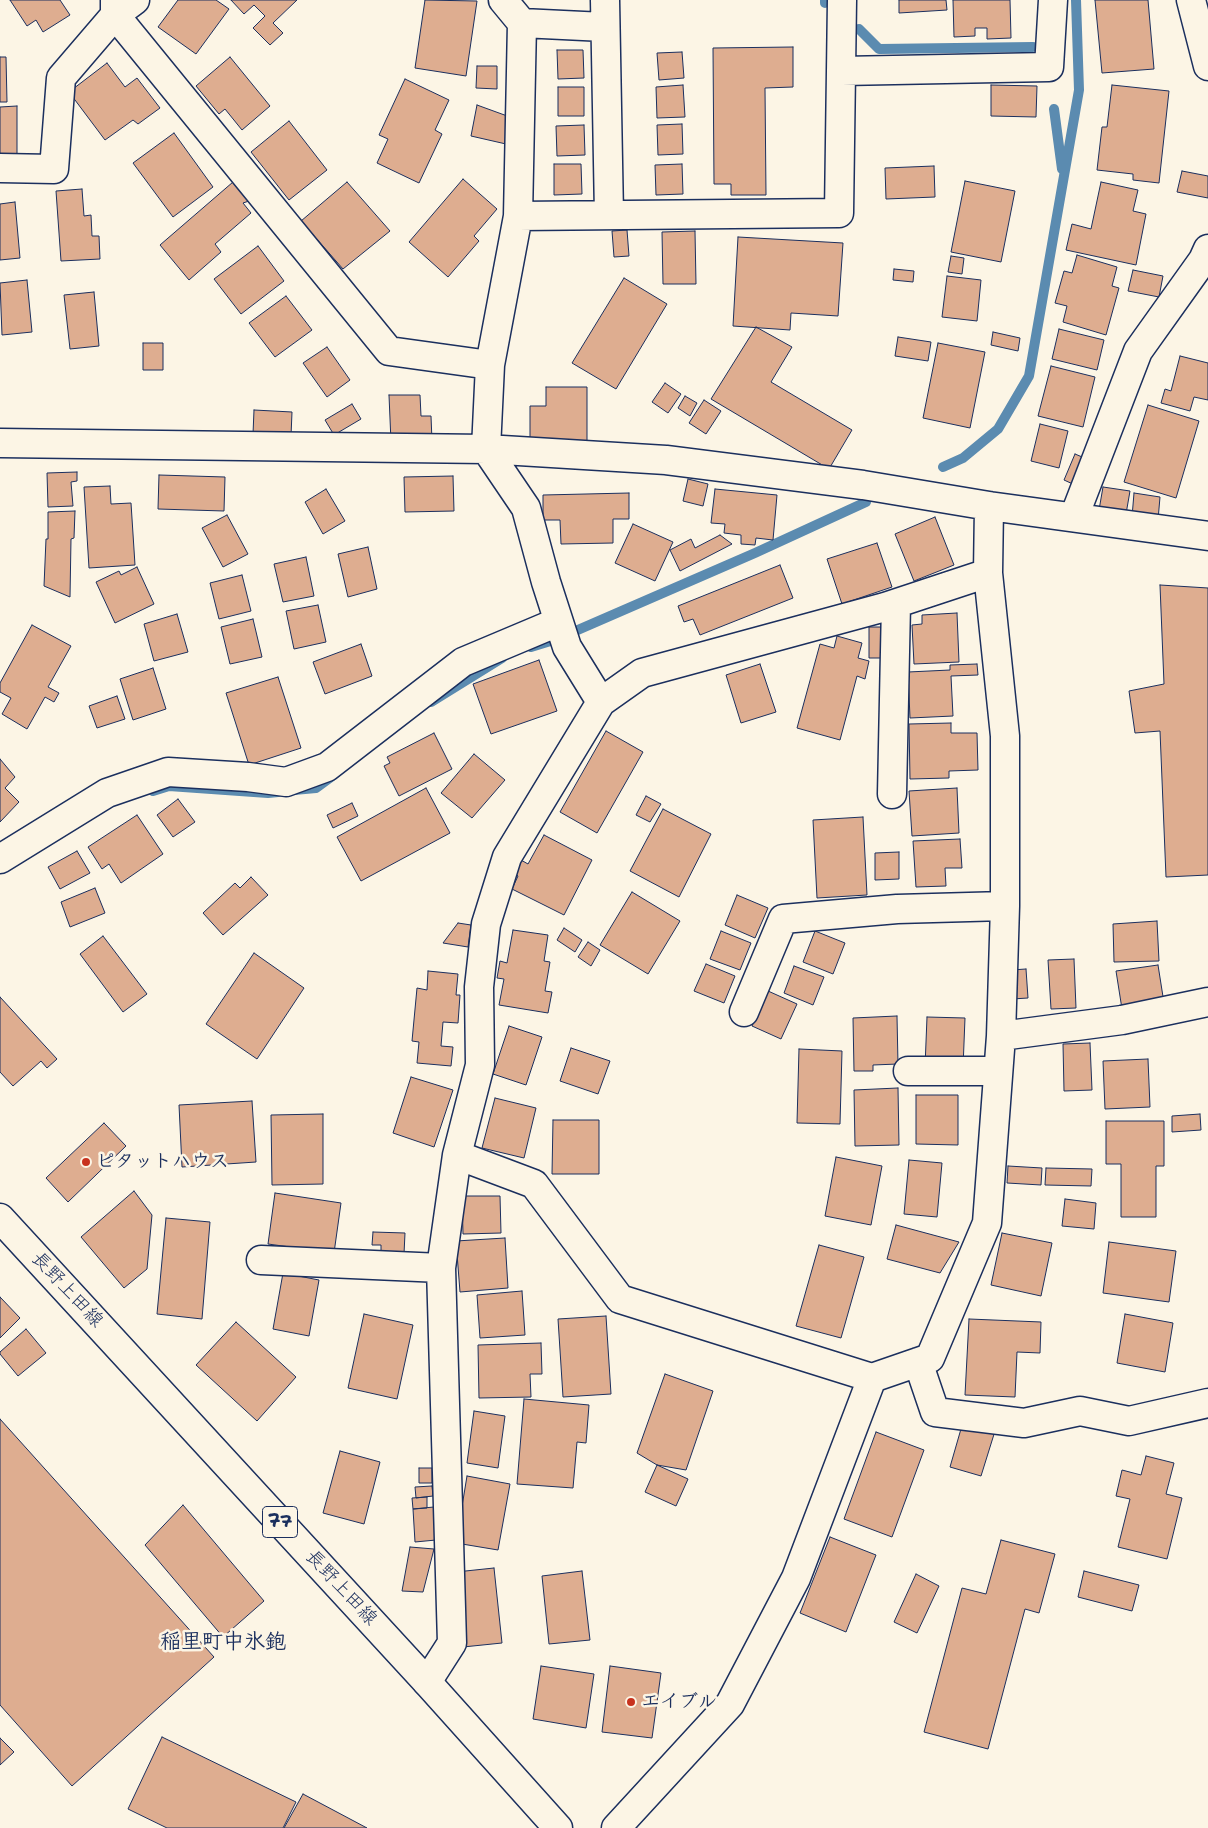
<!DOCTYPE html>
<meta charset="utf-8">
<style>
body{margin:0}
canvas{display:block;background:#fcf5e5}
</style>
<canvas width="1208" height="1828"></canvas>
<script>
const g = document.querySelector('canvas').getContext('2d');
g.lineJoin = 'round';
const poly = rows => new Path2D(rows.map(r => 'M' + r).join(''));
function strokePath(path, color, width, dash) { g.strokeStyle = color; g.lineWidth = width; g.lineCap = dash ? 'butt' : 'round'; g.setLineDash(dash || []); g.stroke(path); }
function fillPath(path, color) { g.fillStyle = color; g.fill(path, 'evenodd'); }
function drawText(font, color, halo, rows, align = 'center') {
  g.font = font + ' "Shantell Sans","Klee One",sans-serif'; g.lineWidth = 5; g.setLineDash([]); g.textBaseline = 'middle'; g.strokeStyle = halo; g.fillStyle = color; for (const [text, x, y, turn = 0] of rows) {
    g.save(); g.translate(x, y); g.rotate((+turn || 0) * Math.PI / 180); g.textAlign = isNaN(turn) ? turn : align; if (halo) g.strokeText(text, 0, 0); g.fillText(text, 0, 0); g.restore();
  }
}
strokePath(poly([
 [825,0,825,3],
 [859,29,879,49,1033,47],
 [1054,109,1062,169],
 [943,467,963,458,998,429,1029,376,1079,90,1076,0],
 [531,647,557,639,755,553,866,502],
 [431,702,502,658],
 [294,790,316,788,331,777],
 [153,791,169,786,268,793,278,792]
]), '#5b8bb0', 10);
const building = poly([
 [10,0,60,0,70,15,43,32,36,20,27,26,10,0],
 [178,0,216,0,229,9,196,54,158,27,178,0],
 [231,0,297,0,273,23,283,33,270,45,253,28,265,16,254,5,244,14,231,0],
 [425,0,477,1,466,76,415,68,425,0],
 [899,0,946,0,947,10,899,13,899,0],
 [953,0,1010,0,1011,38,987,39,987,28,975,28,975,36,954,37,953,0],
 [1095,0,1148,0,1154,69,1102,73,1095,0],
 [793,47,793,87,765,88,766,195,731,195,731,184,714,184,713,48,793,47],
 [557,50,583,50,584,78,558,79,557,50],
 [682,52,684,78,659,80,657,53,682,52],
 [0,57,6,57,7,102,0,102,0,57],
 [230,57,270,106,242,130,225,109,219,114,196,86,230,57],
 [107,63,125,87,137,78,160,108,138,124,133,120,105,140,69,92,107,63],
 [477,66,497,66,497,89,476,88,477,66],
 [405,79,449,100,435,130,442,134,419,183,377,163,388,139,379,135,405,79],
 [683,85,685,117,657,118,656,87,683,85],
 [991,85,1037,86,1036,117,991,116,991,85],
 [1112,85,1169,91,1159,183,1133,180,1133,174,1097,170,1102,127,1107,127,1112,85],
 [558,87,584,87,584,116,558,116,558,87],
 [477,105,510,117,506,144,471,136,477,105],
 [17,106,17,156,0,156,0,107,17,106],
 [289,121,327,170,289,200,251,152,289,121],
 [682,124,683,154,658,155,657,125,682,124],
 [584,125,585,155,557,156,556,126,584,125],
 [174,133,213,187,173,217,133,163,174,133],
 [554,164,581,164,582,194,554,195,554,164],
 [682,164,683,194,656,195,655,165,682,164],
 [934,166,935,197,886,199,885,168,934,166],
 [1182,171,1208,176,1208,198,1177,192,1182,171],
 [463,179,497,209,474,236,479,241,448,277,409,242,463,179],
 [965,181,1015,191,1001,262,951,252,965,181],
 [233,182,249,201,243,203,251,213,215,244,221,252,189,280,160,245,233,182],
 [347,182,390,231,343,269,301,221,347,182],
 [1101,182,1138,190,1133,211,1146,214,1136,265,1066,250,1072,224,1091,229,1101,182],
 [82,189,84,216,91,215,92,236,99,236,100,259,61,261,56,191,82,189],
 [15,202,20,258,0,260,0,204,15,202],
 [627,230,629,256,614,257,612,231,627,230],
 [695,231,696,284,663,284,662,232,695,231],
 [738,237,843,243,838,316,791,313,790,330,733,326,738,237],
 [258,246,284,281,241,314,214,279,258,246],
 [1077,255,1117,267,1112,286,1119,288,1106,335,1063,322,1067,306,1055,303,1064,271,1072,273,1077,255],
 [951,256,964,258,962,274,948,272,951,256],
 [894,269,914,271,913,282,893,280,894,269],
 [1133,270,1163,276,1159,297,1128,291,1133,270],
 [947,276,981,280,977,321,942,317,947,276],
 [624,278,667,304,616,389,572,363,624,278],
 [27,280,32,332,2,335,0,283,27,280],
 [94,292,99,346,70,349,64,295,94,292],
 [286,296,312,330,275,357,249,323,286,296],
 [756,327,792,347,771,382,852,430,829,469,711,399,756,327],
 [1059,329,1104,340,1097,370,1052,359,1059,329],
 [993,332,1020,338,1018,351,991,345,993,332],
 [898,337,931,342,928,361,895,356,898,337],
 [143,343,163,343,163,370,143,370,143,343],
 [938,343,985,352,970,428,923,418,938,343],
 [327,347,350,380,327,397,303,363,327,347],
 [1180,356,1208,363,1208,400,1194,397,1190,411,1161,403,1165,389,1171,391,1180,356],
 [1051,366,1095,377,1083,427,1038,416,1051,366],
 [665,383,681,394,668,413,652,402,665,383],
 [546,387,587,387,587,444,530,444,530,406,546,406,546,387],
 [389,395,420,395,421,416,431,416,432,441,391,442,389,395],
 [685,396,697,403,690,416,678,408,685,396],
 [704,400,721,411,706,434,689,423,704,400],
 [352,404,361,419,334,435,325,420,352,404],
 [1148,405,1199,421,1176,498,1124,482,1148,405],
 [254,410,292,412,291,436,253,434,254,410],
 [1040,424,1068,431,1059,468,1031,461,1040,424],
 [1075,454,1087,459,1075,485,1064,480,1075,454],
 [77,472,77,481,71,482,73,506,48,507,47,473,77,472],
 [159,475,225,477,224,511,158,509,159,475],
 [453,476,454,511,405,512,404,477,453,476],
 [688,479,708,484,703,506,683,501,688,479],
 [110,486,111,504,131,503,135,565,89,568,84,487,110,486],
 [1103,487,1130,491,1126,514,1099,510,1103,487],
 [326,489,345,521,323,534,305,502,326,489],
 [715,489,777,495,773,540,756,538,755,545,741,544,741,535,724,533,725,524,711,523,715,489],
 [629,493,629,519,613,519,613,543,561,544,560,520,543,520,543,495,629,493],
 [1134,493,1160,497,1158,520,1132,517,1134,493],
 [75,511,74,538,71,539,70,597,44,586,46,539,48,539,48,512,75,511],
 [227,515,248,554,223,567,202,528,227,515],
 [935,517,954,565,914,581,895,534,935,517],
 [633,524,673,542,655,581,615,563,633,524],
 [720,535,732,544,680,571,670,550,691,539,695,548,720,535],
 [877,543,892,587,842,604,827,559,877,543],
 [368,547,377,589,348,597,338,554,368,547],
 [306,557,314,596,283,602,274,564,306,557],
 [780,565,793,598,700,635,693,619,684,622,678,606,780,565],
 [137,567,154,604,115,623,96,582,119,571,121,575,137,567],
 [242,575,251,611,219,619,210,583,242,575],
 [1160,585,1208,588,1208,875,1166,877,1160,731,1135,733,1129,691,1164,684,1160,585],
 [318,605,326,642,294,649,286,611,318,605],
 [957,613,959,662,914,664,912,625,922,624,922,615,957,613],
 [177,614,188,652,154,661,144,624,177,614],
 [253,619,262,657,230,664,221,627,253,619],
 [32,625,71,646,48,687,59,693,54,702,45,697,27,729,2,714,11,698,0,692,0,683,32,625],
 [869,627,883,627,882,658,869,658,869,627],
 [837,636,862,643,858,658,869,661,865,679,857,676,840,740,797,728,820,644,834,648,837,636],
 [361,644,372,676,325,694,313,662,361,644],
 [539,660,557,711,491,734,473,684,539,660],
 [760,664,776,712,741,723,726,675,760,664],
 [977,664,978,675,951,676,953,716,910,718,908,672,950,670,950,665,977,664],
 [153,668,166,709,133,720,120,679,153,668],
 [278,677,301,748,249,765,226,693,278,677],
 [117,696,125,719,97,728,89,706,117,696],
 [951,723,951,733,977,733,978,770,949,771,949,778,910,779,909,724,951,723],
 [606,731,643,752,597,833,560,812,606,731],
 [434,733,452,769,399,796,384,766,390,763,387,757,434,733],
 [474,754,505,780,472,818,441,793,474,754],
 [0,759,15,777,5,788,19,802,0,822,0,759],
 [426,788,450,833,361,881,337,837,426,788],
 [957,788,959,833,912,836,909,791,957,788],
 [646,796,661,804,650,822,636,815,646,796],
 [178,799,195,822,173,837,157,815,178,799],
 [352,803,358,816,333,828,327,815,352,803],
 [663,809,711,834,679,897,630,871,663,809],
 [137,815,163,854,121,883,109,864,102,869,88,847,137,815],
 [863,817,867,895,817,898,813,820,863,817],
 [544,835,592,860,564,915,512,889,518,876,514,873,521,860,528,864,544,835],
 [960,839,962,868,945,868,946,886,916,887,913,841,960,839],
 [77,851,90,873,60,889,48,867,77,851],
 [899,852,899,879,875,880,875,853,899,852],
 [251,877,268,895,223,935,203,913,235,883,240,888,251,877],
 [95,888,105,913,70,927,61,902,95,888],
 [632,892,680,921,648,974,600,945,632,892],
 [737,895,768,908,755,938,725,925,737,895],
 [1157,921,1159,961,1114,962,1113,924,1157,921],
 [458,923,471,925,468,947,443,943,458,923],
 [564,928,582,940,575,952,557,940,564,928],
 [513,930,548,935,544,961,550,962,545,991,552,992,548,1013,499,1005,504,979,497,978,500,961,507,963,513,930],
 [721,931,751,943,740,970,710,959,721,931],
 [815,931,845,943,833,974,803,962,815,931],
 [103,936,147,994,123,1012,80,954,103,936],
 [588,942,600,950,591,966,578,957,588,942],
 [254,953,304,988,257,1059,206,1024,254,953],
 [1074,959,1076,1008,1051,1009,1048,960,1074,959],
 [706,964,735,976,724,1003,694,991,706,964],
 [1158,965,1164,1003,1122,1009,1116,971,1158,965],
 [794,966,824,977,813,1005,784,993,794,966],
 [1026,969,1028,998,1012,999,1011,970,1026,969],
 [428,971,458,974,456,995,460,995,458,1023,443,1022,441,1046,453,1047,451,1066,417,1063,419,1042,412,1041,417,988,427,990,428,971],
 [768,991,797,1004,781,1039,752,1026,768,991],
 [0,997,57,1059,47,1068,41,1061,13,1086,0,1072,0,997],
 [897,1016,898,1064,873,1065,873,1071,854,1071,853,1018,897,1016],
 [927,1017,965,1018,963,1068,925,1067,927,1017],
 [509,1026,542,1037,526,1085,493,1074,509,1026],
 [1090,1043,1092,1090,1064,1091,1063,1044,1090,1043],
 [571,1048,610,1061,598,1094,560,1081,571,1048],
 [799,1049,842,1051,840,1124,797,1123,799,1049],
 [1148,1059,1150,1107,1105,1109,1103,1061,1148,1059],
 [411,1077,453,1090,434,1147,393,1133,411,1077],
 [898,1088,899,1145,855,1146,854,1090,898,1088],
 [916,1095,958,1095,958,1145,916,1144,916,1095],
 [495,1098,536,1108,524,1158,482,1148,495,1098],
 [252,1101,256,1162,182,1167,179,1105,252,1101],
 [323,1114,323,1184,272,1185,271,1115,323,1114],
 [1200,1114,1201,1130,1172,1132,1172,1116,1200,1114],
 [553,1120,599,1120,599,1174,552,1174,553,1120],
 [1106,1121,1164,1121,1164,1166,1156,1166,1156,1217,1121,1217,1121,1164,1106,1164,1106,1121],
 [104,1123,126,1146,68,1202,46,1178,104,1123],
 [836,1157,882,1166,871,1225,825,1216,836,1157],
 [909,1160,942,1163,937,1217,904,1214,909,1160],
 [1008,1166,1042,1168,1041,1185,1007,1183,1008,1166],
 [1046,1168,1092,1169,1091,1186,1045,1185,1046,1168],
 [134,1191,152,1215,147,1269,124,1288,81,1237,134,1191],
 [275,1193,341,1203,334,1253,268,1244,275,1193],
 [462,1196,500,1196,501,1233,463,1234,462,1196],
 [1065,1199,1096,1203,1094,1229,1062,1226,1065,1199],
 [166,1218,210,1222,202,1319,157,1314,166,1218],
 [896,1225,959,1242,940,1273,887,1259,896,1225],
 [373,1232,405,1233,404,1254,381,1253,381,1245,372,1245,373,1232],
 [1002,1233,1052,1243,1041,1296,991,1285,1002,1233],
 [505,1238,508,1288,460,1292,456,1241,505,1238],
 [1109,1242,1176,1251,1169,1302,1103,1293,1109,1242],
 [819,1245,864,1257,841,1338,796,1326,819,1245],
 [283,1273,319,1280,309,1336,273,1329,283,1273],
 [522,1291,525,1335,480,1338,477,1295,522,1291],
 [0,1297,20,1318,0,1338,0,1297],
 [364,1314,413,1325,397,1399,348,1388,364,1314],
 [1125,1314,1173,1323,1165,1372,1117,1363,1125,1314],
 [606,1316,611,1394,563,1397,558,1319,606,1316],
 [969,1319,1041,1322,1040,1353,1017,1352,1015,1397,965,1395,969,1319],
 [236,1322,296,1377,257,1421,196,1365,236,1322],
 [26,1329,46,1353,18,1376,0,1354,0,1352,26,1329],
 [541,1343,542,1374,530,1374,531,1397,479,1398,478,1345,541,1343],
 [665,1374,713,1391,686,1470,657,1465,637,1453,665,1374],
 [524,1399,589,1405,586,1443,577,1442,573,1488,517,1484,524,1399],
 [474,1411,505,1416,498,1468,467,1463,474,1411],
 [0,1419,214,1657,72,1786,0,1705,0,1419],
 [963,1422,995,1431,981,1476,950,1467,963,1422],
 [876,1432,924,1450,892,1537,844,1519,876,1432],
 [340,1451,380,1462,364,1524,323,1513,340,1451],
 [1146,1456,1174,1463,1166,1494,1182,1498,1167,1559,1118,1547,1130,1499,1116,1496,1122,1470,1141,1475,1146,1456],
 [657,1465,688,1479,676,1506,645,1492,657,1465],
 [419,1468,432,1468,432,1483,419,1483,419,1468],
 [467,1476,510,1484,498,1550,456,1543,467,1476],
 [432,1486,433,1496,416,1498,415,1487,432,1486],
 [427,1497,427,1508,413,1509,412,1498,427,1497],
 [183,1505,264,1601,223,1637,145,1545,183,1505],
 [434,1507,436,1540,415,1542,413,1509,434,1507],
 [830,1537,876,1555,846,1632,800,1613,830,1537],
 [1001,1540,1055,1554,1039,1613,1025,1609,988,1749,924,1732,962,1588,986,1594,1001,1540],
 [410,1547,434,1549,423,1592,402,1591,410,1547],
 [494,1568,502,1643,463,1647,456,1572,494,1568],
 [582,1571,590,1640,549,1644,542,1576,582,1571],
 [1084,1571,1139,1585,1132,1611,1078,1597,1084,1571],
 [916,1574,939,1586,917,1633,894,1622,916,1574],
 [541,1666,594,1674,586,1728,533,1719,541,1666],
 [610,1666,661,1673,652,1738,602,1732,610,1666],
 [162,1737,296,1802,283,1828,167,1828,128,1809,162,1737],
 [0,1738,14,1752,0,1765,0,1738],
 [303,1794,367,1828,284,1828,303,1794]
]);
fillPath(building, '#dead90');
strokePath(building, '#1b2f5e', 1);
const minor = poly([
 [115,0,115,15,389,351,490,365],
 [503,0,522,23],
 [605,0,609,215],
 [1191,0,1208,66],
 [842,71,1049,67,1053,0],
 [0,168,54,169,61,78,115,15,135,0],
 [518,216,839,213,842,0],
 [0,443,486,449,666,460,863,485,989,506,1208,536],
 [1074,517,1138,351,1203,260,1208,249],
 [601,702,567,647,546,582,526,508,486,449,490,365,518,216,522,23,604,27],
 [892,794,896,604],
 [0,859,107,793,168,772,248,777,286,782,327,767,463,662,558,622],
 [744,1012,783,919,897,909,1005,906],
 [1001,1036,1122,1020,1208,1002],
 [908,1071,998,1071],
 [457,1155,534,1184,620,1299,872,1378,930,1358,987,1223,1001,1036,1005,906,1005,736,988,573,989,506],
 [261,1260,441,1268],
 [918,1362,935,1412,1024,1423,1080,1411,1129,1421,1208,1403],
 [427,1682,452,1643,441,1268,457,1155,480,1065,479,987,486,924,507,857,601,702,642,673,885,607,988,573],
 [616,1828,730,1704,796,1578,872,1378]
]);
const major = poly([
 [0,1218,427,1682,558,1828]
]);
strokePath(minor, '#1b2f5e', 31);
strokePath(major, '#1b2f5e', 31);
strokePath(minor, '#fcf5e5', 28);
strokePath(major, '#fcf5e5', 28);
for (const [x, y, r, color] of [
 [86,1162,5,"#c8321e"],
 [631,1702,5,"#c8321e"]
]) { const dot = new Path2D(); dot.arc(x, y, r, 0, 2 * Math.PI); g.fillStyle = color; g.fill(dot); strokePath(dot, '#fcf5e5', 2); }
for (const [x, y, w] of [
 [280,1522,35]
]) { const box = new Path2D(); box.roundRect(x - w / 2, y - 15.5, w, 31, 4); g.fillStyle = '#fcf5e5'; g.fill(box); strokePath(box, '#1b2f5e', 1); }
drawText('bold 18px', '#1b2f5e', null, [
 ["77",280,1522]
]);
drawText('bold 19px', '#1b2f5e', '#fcf5e5', [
 ["ピタットハウス",96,1162],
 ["エイブル",641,1702]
], 'left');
drawText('19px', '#1b2f5e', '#fcf5e5', [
 ["長野上田線",67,1290,47],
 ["長野上田線",341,1588,47]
]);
drawText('bold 21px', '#1b2f5e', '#fcf5e5', [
 ["稲里町中氷鉋",223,1643]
]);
</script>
